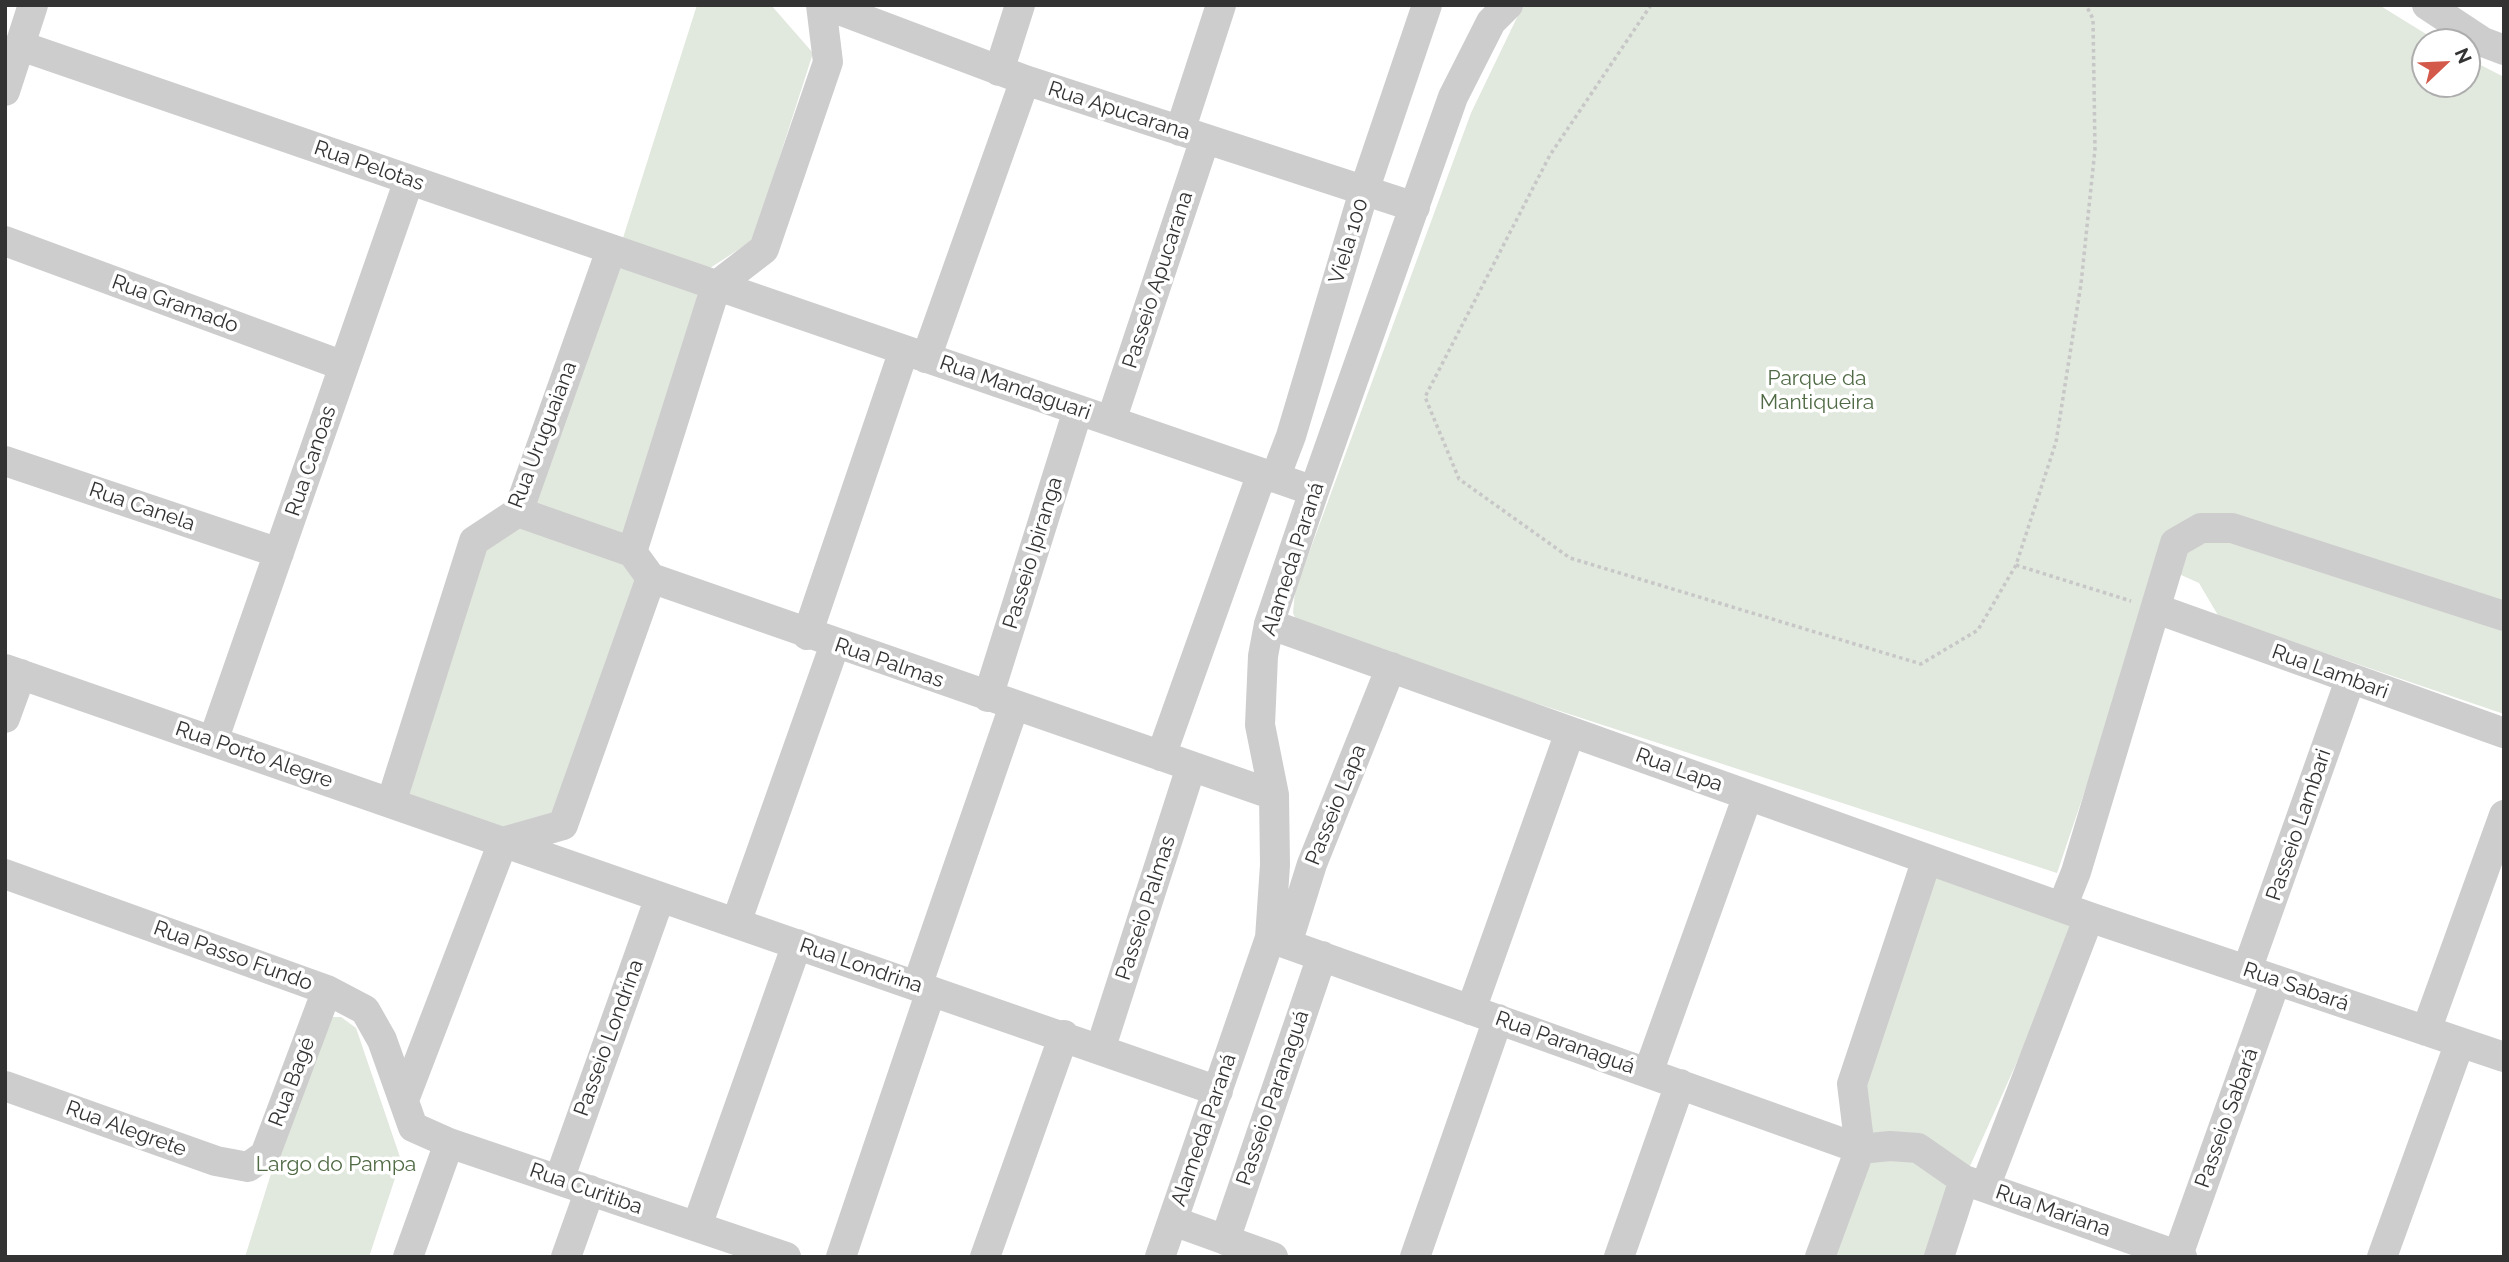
<!DOCTYPE html>
<meta charset="utf-8">
<style>
body{margin:0}
#map{position:relative;width:2509px;height:1262px;overflow:hidden;background:#fff;font-family:Raleway,sans-serif}
canvas{display:block}
.frame{position:absolute;inset:0;border:7px solid #333;pointer-events:none}
.north{position:absolute;left:2411px;top:28px;width:70px;height:70px;box-sizing:border-box;background:#fff;border:2px solid #adadad;border-radius:50%;rotate:67deg;font-size:19px;font-weight:700;line-height:28px;text-align:center;color:#333}
.north::after{content:'';display:block;margin:auto;width:24px;height:32px;background:#d35a4b;clip-path:polygon(50% 0,100% 100%,50% 72%,0 100%)}
</style>
<div id="map">
<canvas width="2509" height="1262"></canvas>
<div class="frame"></div>
<div class="north">N</div>
</div>
<script>
const g = document.querySelector('canvas').getContext('2d');
g.lineJoin = 'round';
function fillPath(path, color) { g.fillStyle = color; g.fill(path, 'evenodd'); }
const poly = rows => new Path2D(rows.map(r => 'M' + r).join(''));
function strokePath(path, color, width, dash) { g.strokeStyle = color; g.lineWidth = width; g.lineCap = dash ? 'butt' : 'round'; g.setLineDash(dash || []); g.stroke(path); }
function drawText(font, color, halo, rows, align = 'center') {
  g.font = font + ' Raleway,sans-serif'; g.lineWidth = 7; g.setLineDash([]); g.textBaseline = 'middle'; g.strokeStyle = halo; g.fillStyle = color; for (const [text, x, y, turn = 0] of rows) {
    g.save(); g.translate(x, y); g.rotate((+turn || 0) * Math.PI / 180); g.textAlign = isNaN(turn) ? turn : align; if (halo) g.strokeText(text, 0, 0); g.fillText(text, 0, 0); g.restore();
  }
}
fillPath(poly([
 [697,5,771,5,813,53,753,240,707,270,623,238],
 [1523,5,2379,5,2439,42,2425,42,2425,84,2467,84,2467,58,2504,77,2504,714,2219,617,2199,583,2161,566,2057,873,1299,626,1293,613,1295,591,1471,113],
 [617,261,708,289,627,545,526,508],
 [516,519,627,556,644,580,561,818,502,833,400,799,481,547],
 [1934,870,2077,921,2071,942,1966,1175,1865,1140,1862,1084],
 [320,1017,341,1017,356,1028,401,1160,369,1257,245,1257],
 [1918,1154,1953,1193,1931,1257,1832,1257,1865,1161]
]), '#e1e8dd');
strokePath(poly([
 [1651,5,1550,155,1425,397,1459,479,1570,558,1921,664,1978,630,2016,565,2056,442,2081,284,2095,149,2093,19,2086,5],
 [2016,565,2131,601]
]), '#c7c7c7', 3.5, [3.5, 3.5]);
strokePath(poly([
 [826,5,1025,80,1415,207],
 [2427,5,2483,42,2504,50],
 [21,46,1314,491],
 [999,71,1020,5],
 [5,91,33,5],
 [1180,131,1221,5],
 [5,241,344,366],
 [926,358,1025,80],
 [1111,421,1205,139],
 [5,461,279,553],
 [1275,478,1291,436,1364,191,1427,5],
 [518,512,632,552,651,578,1274,795],
 [632,552,716,286,764,249,828,62,821,5],
 [2157,609,2504,733],
 [1269,624,2089,917,2504,1057],
 [807,635,904,350],
 [5,669,1218,1091],
 [988,697,1078,410],
 [5,718,21,674],
 [213,741,409,180],
 [1161,756,1262,473],
 [391,803,474,541,518,512,611,250],
 [5,874,327,990,365,1010,382,1040,413,1127,449,1143,786,1257],
 [2062,907,2076,872,2175,543,2201,528,2232,528,2504,616],
 [736,923,835,644],
 [1270,938,1860,1149,1890,1146,1918,1148,1964,1180,2182,1257],
 [1287,944,1312,864,1391,667],
 [2247,970,2350,680],
 [917,986,1014,706],
 [1471,1010,1570,732],
 [2426,1031,2504,815],
 [1100,1050,1191,767],
 [1648,1073,1748,795],
 [5,1086,216,1161,248,1167,265,1155,327,990],
 [404,1100,503,842,563,825,651,578],
 [559,1180,660,897],
 [1985,1187,2089,917],
 [1173,1221,1273,1257],
 [697,1226,797,944],
 [1225,1240,1322,956],
 [2178,1255,2276,980],
 [408,1257,449,1143],
 [566,1257,590,1190],
 [841,1257,931,991],
 [985,1257,1064,1035],
 [1160,1257,1270,938,1275,865,1274,795,1260,725,1263,656,1269,624,1314,491,1453,97,1491,22,1508,5],
 [1415,1257,1498,1019],
 [1619,1257,1680,1084],
 [1820,1257,1860,1149,1852,1084,1927,859],
 [1939,1257,1964,1180],
 [2382,1257,2460,1042]
]), '#cdcdcd', 30);
drawText('21px', '#333', '#fff', [
 ["Rua Apucarana",1119,111,18],
 ["Rua Pelotas",369,166,19],
 ["Viela 100",1349,241,-73],
 ["Passeio Apucarana",1158,280,-72],
 ["Rua Gramado",175,304,20],
 ["Rua Mandaguari",1015,388,19],
 ["Rua Uruguaiana",543,435,-69],
 ["Rua Canoas",311,461,-71],
 ["Rua Canela",142,507,19],
 ["Passeio Ipiranga",1033,553,-73],
 ["Alameda Paraná",1293,559,-72],
 ["Rua Palmas",889,663,19],
 ["Rua Lambari",2330,672,20],
 ["Rua Porto Alegre",254,755,19],
 ["Rua Lapa",1679,770,20],
 ["Passeio Lapa",1336,805,-68],
 ["Passeio Lambari",2299,825,-71],
 ["Passeio Palmas",1146,908,-72],
 ["Rua Passo Fundo",233,956,20],
 ["Rua Londrina",861,966,19],
 ["Rua Sabará",2296,987,19],
 ["Passeio Londrina",609,1038,-70],
 ["Rua Paranaguá",1565,1043,20],
 ["Rua Bagé",292,1082,-69],
 ["Passeio Paranaguá",1273,1098,-71],
 ["Passeio Sabará",2227,1118,-70],
 ["Rua Alegrete",126,1129,20],
 ["Alameda Paraná",1204,1130,-71],
 ["Rua Curitiba",586,1189,19],
 ["Rua Mariana",2053,1211,19]
]);
drawText('21px', '#4f6a44', '#fff', [
 ["Parque da",1817,379],
 ["Mantiqueira",1817,403],
 ["Largo do Pampa",336,1165]
]);
</script>
